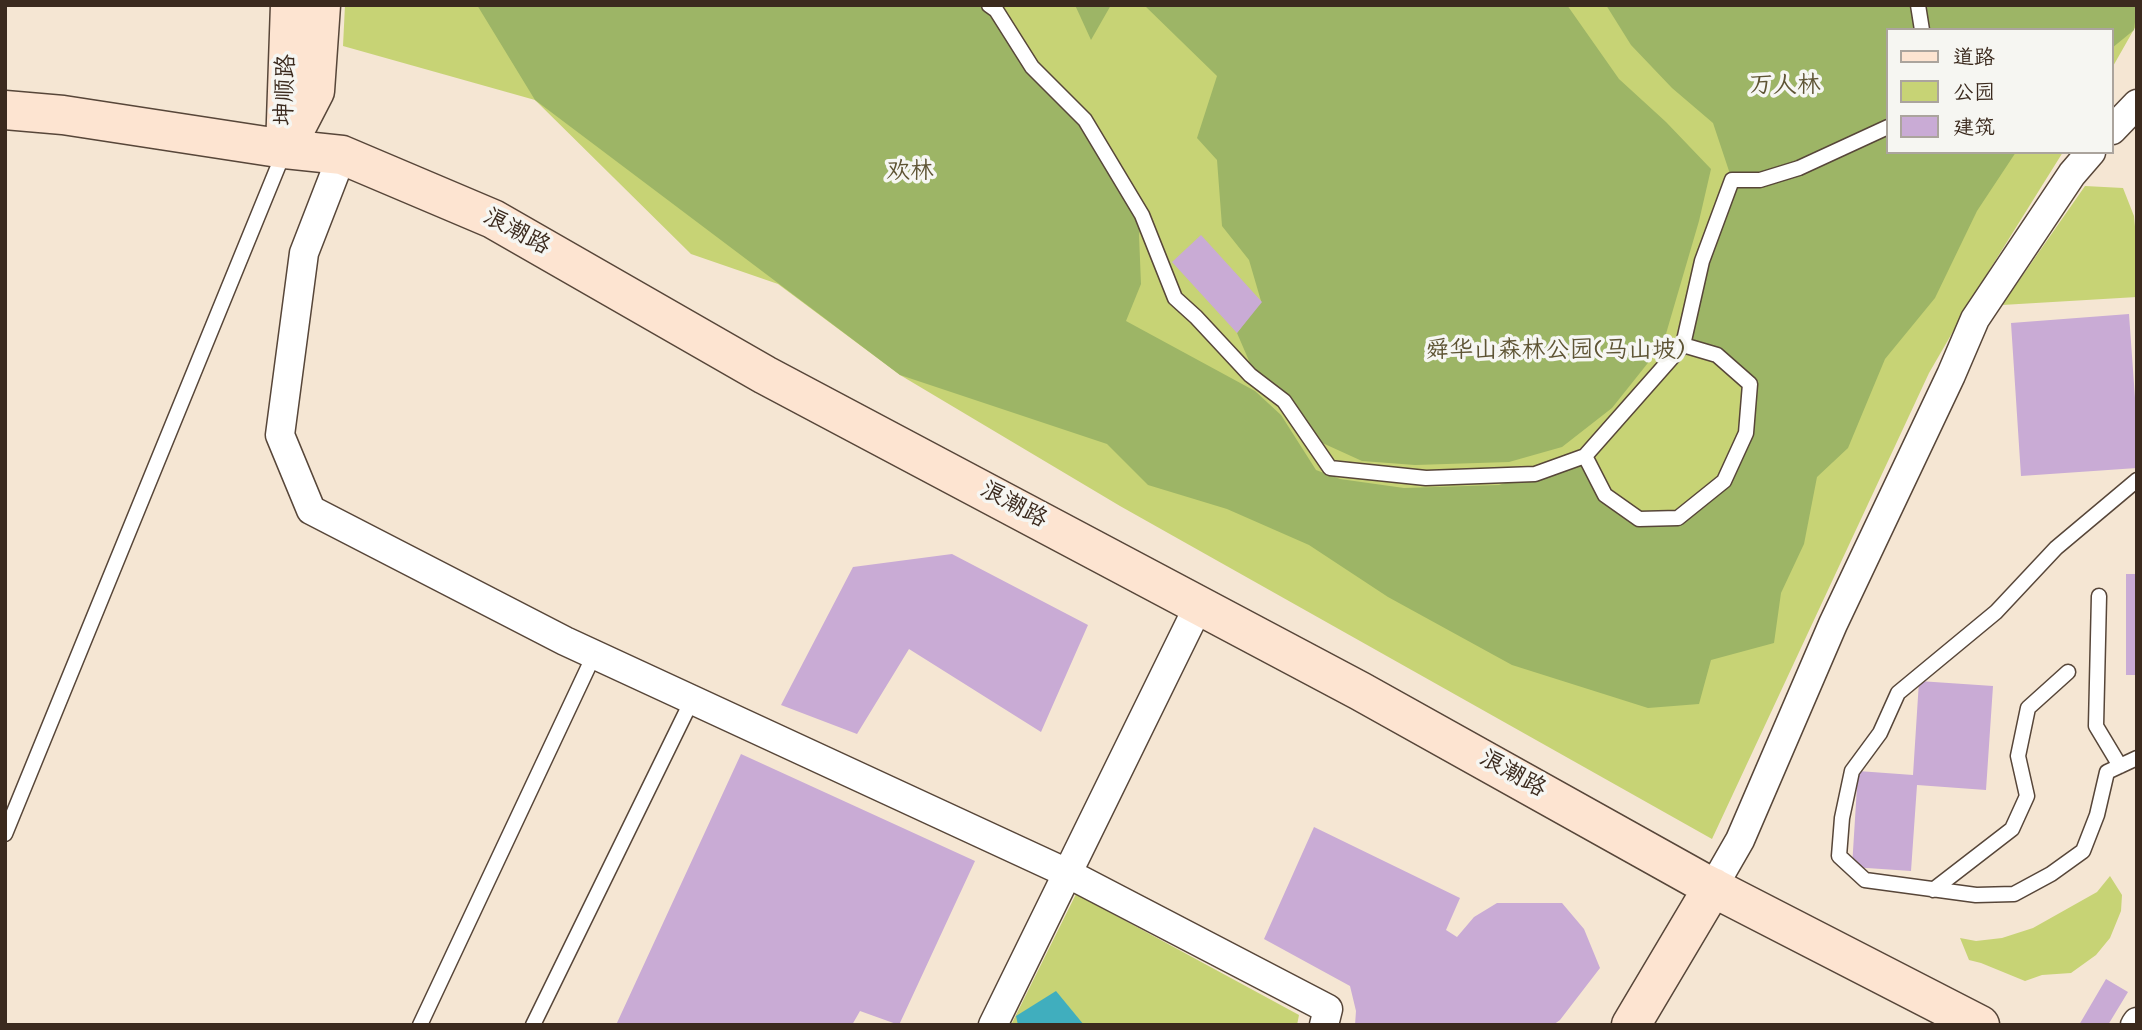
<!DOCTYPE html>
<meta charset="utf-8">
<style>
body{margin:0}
#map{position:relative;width:2142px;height:1030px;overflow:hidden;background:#f5e6d3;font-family:Mynerve,"LXGW WenKai TC",sans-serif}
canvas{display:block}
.frame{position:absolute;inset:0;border:7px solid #3b2a1e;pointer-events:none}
.legend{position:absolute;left:1886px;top:28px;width:228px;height:126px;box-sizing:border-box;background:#f6f6f2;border:2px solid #aba49d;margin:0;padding:9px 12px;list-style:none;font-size:21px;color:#3b2a1e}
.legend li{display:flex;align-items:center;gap:14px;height:35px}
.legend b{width:35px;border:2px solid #aba49d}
</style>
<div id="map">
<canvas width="2142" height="1030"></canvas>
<div class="frame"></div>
<ul class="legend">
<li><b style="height:9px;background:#fde4d1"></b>道路</li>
<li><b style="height:19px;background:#c7d375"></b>公园</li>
<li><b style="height:19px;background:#c9abd5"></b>建筑</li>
</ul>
</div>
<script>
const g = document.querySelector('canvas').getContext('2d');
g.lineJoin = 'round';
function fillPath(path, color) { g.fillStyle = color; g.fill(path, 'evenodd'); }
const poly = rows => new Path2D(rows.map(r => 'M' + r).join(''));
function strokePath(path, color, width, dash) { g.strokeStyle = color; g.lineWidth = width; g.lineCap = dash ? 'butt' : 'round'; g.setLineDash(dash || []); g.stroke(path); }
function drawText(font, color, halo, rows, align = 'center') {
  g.font = font + ' Mynerve,"LXGW WenKai TC",sans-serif'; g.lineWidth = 7; g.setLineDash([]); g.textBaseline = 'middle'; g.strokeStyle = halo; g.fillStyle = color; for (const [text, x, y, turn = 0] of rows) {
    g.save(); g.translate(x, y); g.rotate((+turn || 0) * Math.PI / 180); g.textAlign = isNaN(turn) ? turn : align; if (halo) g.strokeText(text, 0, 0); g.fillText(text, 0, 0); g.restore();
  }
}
fillPath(poly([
 [345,5,2137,5,2137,24,2112,68,2112,30,1888,30,1888,152,2063,152,1977,290,1929,373,1712,839,1120,506,900,375,778,284,691,254,535,100,343,46],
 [2085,186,2123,188,2134,216,2137,248,2137,297,2002,305],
 [2110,876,2122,895,2121,911,2110,938,2096,955,2071,973,2042,975,2025,981,1981,963,1969,960,1960,938,1976,941,2002,938,2033,928,2097,892],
 [1076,894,1299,1015,1297,1025,1011,1025]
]), '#c7d375');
fillPath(poly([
 [477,5,989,5,1073,108,1142,215,1139,235,1141,284,1126,321,1255,391,1281,415,1316,470,1340,479,1404,488,1499,485,1585,456,1605,495,1639,519,1678,518,1724,481,1746,433,1750,384,1717,355,1683,345,1732,180,1713,123,1672,88,1631,45,1606,5,2137,6,2134,30,2112,48,2112,30,1888,30,1888,152,2016,152,1977,211,1935,298,1885,359,1848,448,1817,477,1804,544,1781,593,1774,643,1711,660,1699,704,1648,708,1512,665,1388,597,1309,545,1227,509,1148,485,1107,444,900,375,535,100],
 [1075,5,1111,5,1091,40],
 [1144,5,1567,5,1619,79,1666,122,1711,169,1699,221,1663,344,1612,408,1562,447,1509,462,1415,465,1362,461,1318,441,1253,370,1237,333,1261,301,1249,260,1222,226,1217,160,1197,138,1217,76]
]), '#9db566');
fillPath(poly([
 [1056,991,1084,1025,1018,1025,1016,1016]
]), '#40aebe');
fillPath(poly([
 [1201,235,1262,302,1237,333,1172,262],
 [2129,314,2137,426,2137,468,2021,476,2011,323],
 [952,554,1088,625,1041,732,909,649,857,734,781,705,853,567],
 [2126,574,2137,574,2137,675,2126,675],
 [1919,681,1993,686,1986,790,1917,785,1911,871,1852,867,1858,771,1913,775],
 [741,754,975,861,899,1025,860,1011,852,1025,616,1025],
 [1314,827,1460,898,1446,930,1457,937,1474,917,1497,903,1562,903,1584,929,1600,968,1560,1020,1553,1025,1355,1025,1356,1011,1350,986,1264,939],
 [2106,979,2128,992,2108,1025,2079,1025]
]), '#c9abd5');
const lane = poly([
 [989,5,996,10,1032,67,1085,120,1142,215,1175,298,1196,317,1250,375,1284,401,1330,468,1426,478,1535,474,1585,456,1683,345],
 [1918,5,1922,30],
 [1585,456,1605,495,1639,519,1678,518,1724,481,1746,433,1750,384,1717,355,1683,345,1702,261,1732,180,1760,180,1799,168,1888,127],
 [2137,480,2056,548,1996,612,1898,693,1880,733,1852,771,1842,818,1839,856,1865,880,1976,895,2014,894,2051,874,2083,851,2097,815,2107,772,2137,758],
 [2099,596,2096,726,2120,766],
 [5,834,284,152],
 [1933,890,2012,829,2027,796,2018,756,2028,708,2068,672],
 [420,1025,594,655],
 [533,1025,692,700]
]);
const street = poly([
 [2112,130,2137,104],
 [342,155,304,253,280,435,311,510,565,641,1067,873,1328,1009,1324,1025],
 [1713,887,1740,840,1833,624,1951,375,1975,319,2072,174,2091,152],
 [993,1025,1199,605],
 [2135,1025,2137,1022]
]);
const secondary = poly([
 [290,5,285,149,315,91,321,5],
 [5,110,63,115,285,149,342,155,493,219,765,375,1360,691,1704,883,1980,1025],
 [1631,1025,1713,887]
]);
strokePath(lane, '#574639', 17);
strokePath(street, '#574639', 31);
strokePath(secondary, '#574639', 41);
strokePath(lane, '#fff', 14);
strokePath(street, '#fff', 28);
strokePath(secondary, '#fde4d1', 38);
drawText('24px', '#5e5434', '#f6f6f2', [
 ["万人林",1785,87],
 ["欢林",910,173],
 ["舜华山森林公园(马山坡)",1555,352]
]);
drawText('24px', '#3b2a1e', '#f6f6f2', [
 ["坤顺路",287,90,-88],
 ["浪潮路",516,233,28],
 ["浪潮路",1013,506,28],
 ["浪潮路",1512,775,29]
]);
</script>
